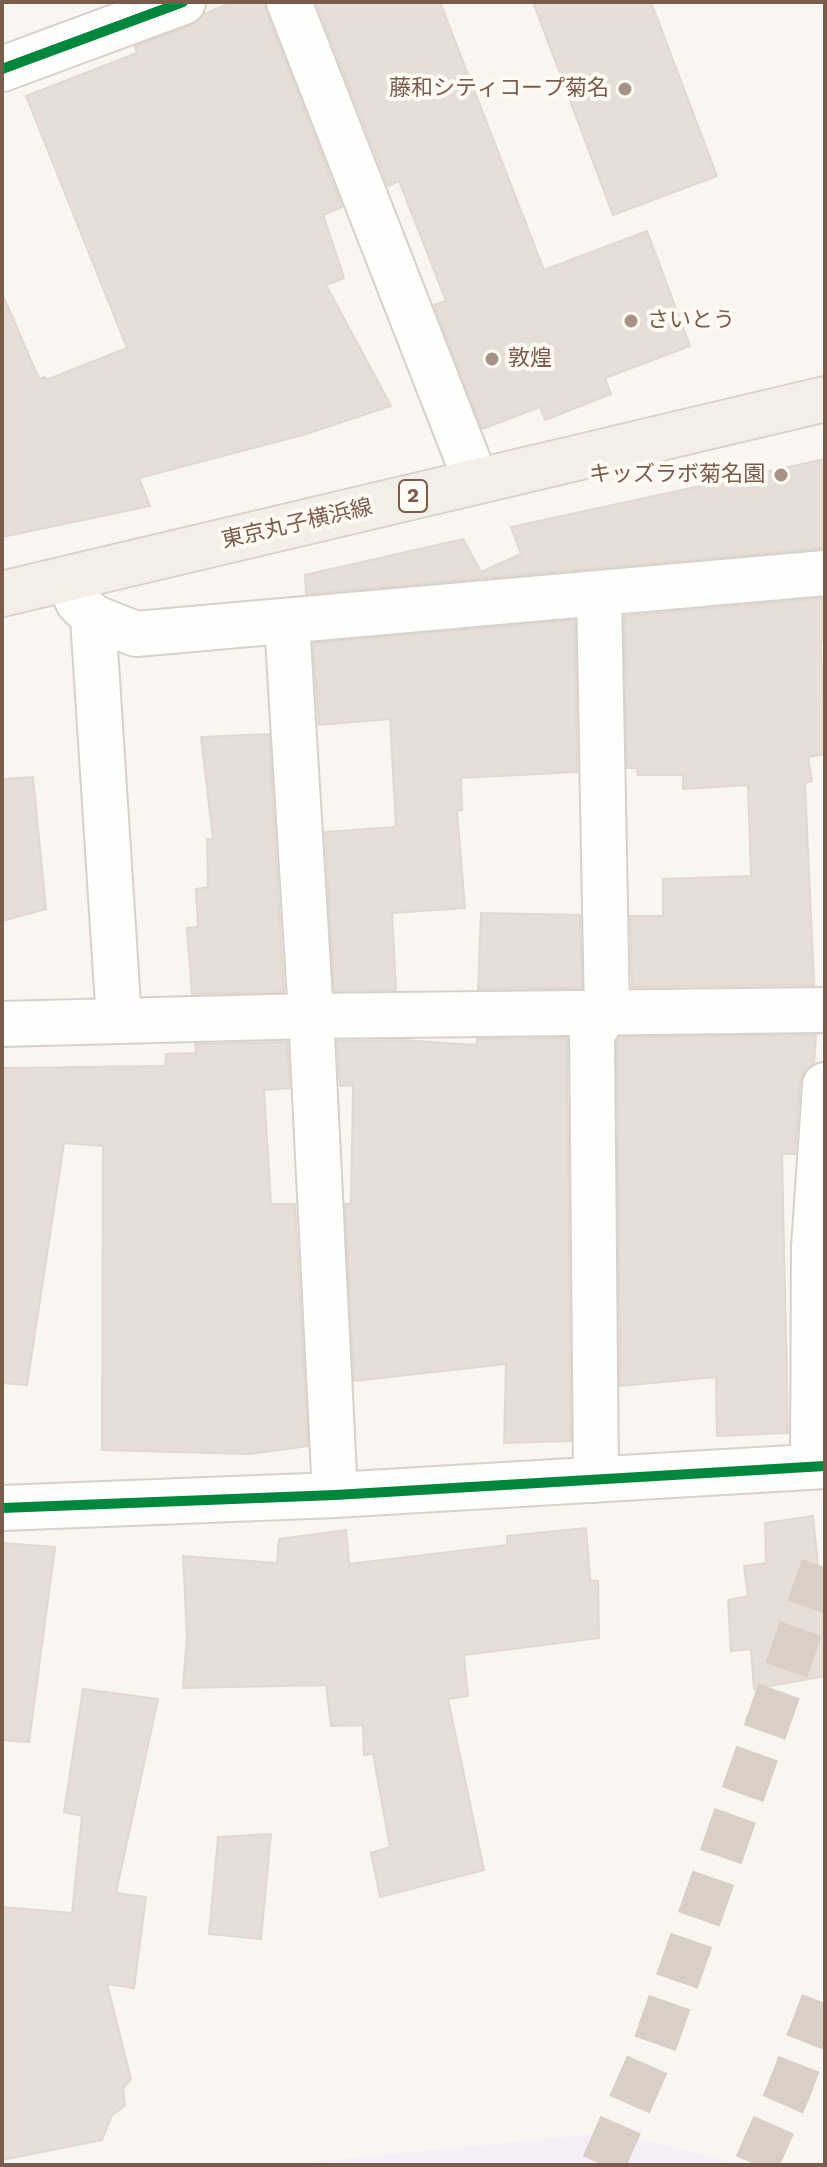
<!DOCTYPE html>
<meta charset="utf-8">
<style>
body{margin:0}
#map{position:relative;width:827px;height:2167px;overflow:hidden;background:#f9f5f0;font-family:"Work Sans",sans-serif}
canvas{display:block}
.frame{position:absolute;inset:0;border:4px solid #7a5c4d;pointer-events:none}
</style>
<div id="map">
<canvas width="827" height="2167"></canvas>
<div class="frame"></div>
</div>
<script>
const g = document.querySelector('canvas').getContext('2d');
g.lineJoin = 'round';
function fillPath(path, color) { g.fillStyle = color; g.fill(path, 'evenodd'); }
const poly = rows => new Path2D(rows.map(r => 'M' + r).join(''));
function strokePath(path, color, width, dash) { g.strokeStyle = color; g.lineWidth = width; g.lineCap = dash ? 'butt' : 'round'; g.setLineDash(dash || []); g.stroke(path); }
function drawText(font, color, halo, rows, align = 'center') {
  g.font = font + ' "Work Sans","Noto Sans JP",sans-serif'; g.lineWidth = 8; g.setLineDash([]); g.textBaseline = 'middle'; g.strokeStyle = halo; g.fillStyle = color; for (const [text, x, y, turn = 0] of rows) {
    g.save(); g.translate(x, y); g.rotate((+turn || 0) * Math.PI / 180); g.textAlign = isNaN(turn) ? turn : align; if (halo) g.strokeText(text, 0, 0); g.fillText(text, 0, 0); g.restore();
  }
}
fillPath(poly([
 [614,2132,740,2165,281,2165]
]), '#f6eef6');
const building = poly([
 [233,2,265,2,266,11,342,207,323,215,344,278,326,285,391,406,303,435,139,478,150,506,2,537,2,293,39,379,45,377,46,380,127,348,26,96,137,53,135,46,192,25,204,14,233,2],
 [316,2,440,2,544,270,647,231,690,346,605,378,611,394,545,420,540,407,482,429,434,305,446,301,399,181,388,186,316,2],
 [533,2,651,2,717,176,613,215,533,2],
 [825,459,825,548,306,594,305,575,463,539,481,572,521,554,511,527,825,459],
 [825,598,825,642,821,642,825,754,808,757,812,781,805,783,814,985,632,987,630,916,663,916,663,879,751,876,748,785,683,789,683,775,638,775,637,768,627,768,624,616,825,598],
 [575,620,577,772,461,778,462,810,457,811,465,908,392,913,396,990,334,991,325,832,396,827,390,719,319,725,313,643,575,620],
 [269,734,284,992,192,994,187,928,198,927,196,889,208,887,207,839,213,839,201,737,269,734],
 [33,777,46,909,2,921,2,779,33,777],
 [481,913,580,915,582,988,478,989,481,913],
 [816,1035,814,1063,804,1072,800,1083,795,1154,782,1154,788,1433,717,1436,716,1377,620,1386,617,1041,620,1037,816,1035],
 [567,1038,571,1441,504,1443,506,1364,354,1381,345,1204,351,1204,353,1085,340,1086,337,1041,402,1040,477,1045,477,1039,567,1038],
 [287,1042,290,1088,264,1090,271,1204,295,1204,308,1446,250,1454,102,1450,103,1146,64,1143,27,1385,2,1383,2,1068,165,1066,166,1054,196,1053,195,1044,287,1042],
 [813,1516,825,1635,825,1676,754,1689,751,1649,731,1651,728,1600,748,1596,744,1566,766,1563,765,1523,813,1516],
 [586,1528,590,1580,598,1581,599,1638,464,1655,468,1696,448,1699,484,1870,380,1897,371,1853,390,1847,373,1754,364,1755,363,1725,331,1726,326,1685,183,1688,187,1636,183,1556,277,1563,279,1539,346,1530,349,1564,507,1545,507,1536,586,1528],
 [2,1543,55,1547,29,1742,2,1740,2,1543],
 [83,1689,158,1699,116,1893,146,1897,134,1988,107,1984,131,2079,123,2088,125,2106,112,2115,102,2140,2,2160,2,1907,72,1913,82,1816,64,1812,83,1689],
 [271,1834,261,1939,209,1934,218,1837,271,1834]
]);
fillPath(building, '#e6ded7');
strokePath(building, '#e2d8d2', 2);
strokePath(poly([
 [603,2165,650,2058,825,1560],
 [756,2165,787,2095,825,1996]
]), '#d9cfc7', 44, [44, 22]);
const minor = poly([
 [289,2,476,481],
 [2,69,183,2],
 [68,579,78,602,93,617,136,634,825,573],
 [93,617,119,1021],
 [287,622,311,1016,335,1495],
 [2,1024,311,1016,825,1010],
 [813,1467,814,1248,825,1085],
 [596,1480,592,1034,607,1011,599,593],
 [2,1508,335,1495,825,1466]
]);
const major = poly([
 [2,594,825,399]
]);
strokePath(minor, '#d7d1cb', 48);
strokePath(major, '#dad1cc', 48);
strokePath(minor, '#fefefd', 44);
strokePath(major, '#f3eee8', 44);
strokePath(poly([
 [2,69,183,2],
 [2,1508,335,1495,825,1466]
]), '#00873e', 10);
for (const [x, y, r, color] of [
 [625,89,8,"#a69286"],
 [631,321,8,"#a69286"],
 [492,359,8,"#a69286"],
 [781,475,8,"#a69286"]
]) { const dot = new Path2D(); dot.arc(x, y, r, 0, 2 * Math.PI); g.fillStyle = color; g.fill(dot); strokePath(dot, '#fffaf3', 3); }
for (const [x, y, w] of [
 [413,496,28]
]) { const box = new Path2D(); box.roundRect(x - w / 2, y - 16, w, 32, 6); g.fillStyle = '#fffaf3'; g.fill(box); strokePath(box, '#7a5c4d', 2); }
drawText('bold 20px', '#7a5c4d', null, [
 ["2",413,496]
]);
drawText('22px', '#7a5c4d', '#fffaf3', [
 ["藤和シティコープ菊名",609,89],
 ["さいとう",647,321,"left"],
 ["敦煌",508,359,"left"],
 ["キッズラボ菊名園",765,475]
], 'right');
drawText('22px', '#7a5c4d', '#fffaf3', [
 ["東京丸子横浜線",297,524,-13]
]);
</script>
